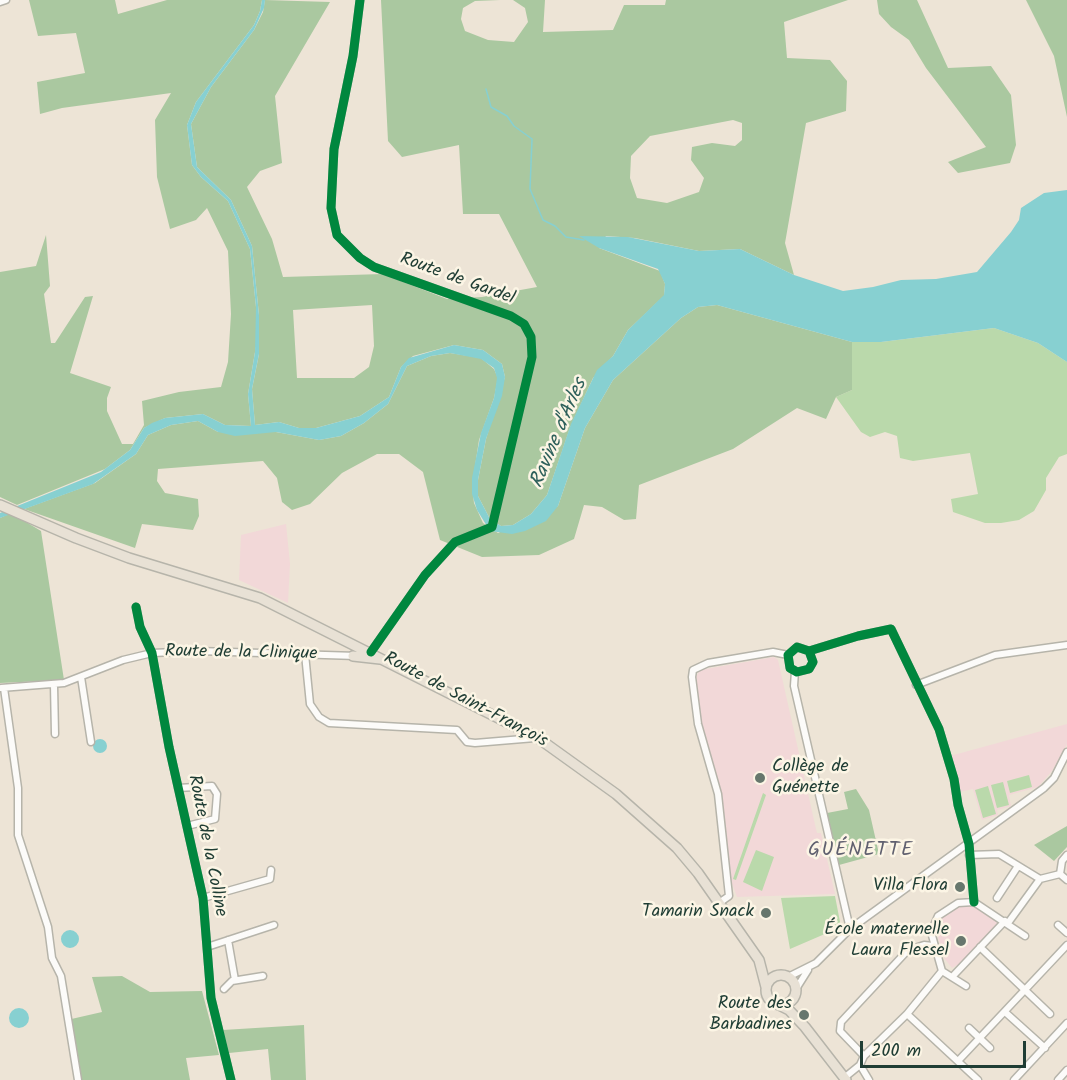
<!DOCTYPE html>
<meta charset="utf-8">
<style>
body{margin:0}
#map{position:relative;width:1067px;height:1080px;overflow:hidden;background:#ede4d6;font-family:Kalam,sans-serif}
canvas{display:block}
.scale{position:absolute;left:860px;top:1041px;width:166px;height:27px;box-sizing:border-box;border:3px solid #1f3d34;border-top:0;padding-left:8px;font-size:18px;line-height:21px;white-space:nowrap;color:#1f3d34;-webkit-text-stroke:4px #fcf5e5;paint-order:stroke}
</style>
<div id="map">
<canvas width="1067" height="1080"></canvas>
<div class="scale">200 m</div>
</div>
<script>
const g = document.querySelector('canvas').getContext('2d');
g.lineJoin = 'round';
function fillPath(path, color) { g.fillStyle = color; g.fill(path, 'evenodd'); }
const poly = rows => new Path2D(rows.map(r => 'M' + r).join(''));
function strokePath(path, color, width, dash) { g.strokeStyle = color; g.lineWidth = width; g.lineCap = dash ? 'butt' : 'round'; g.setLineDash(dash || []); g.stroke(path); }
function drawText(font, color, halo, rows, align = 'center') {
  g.font = font + ' Kalam,sans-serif'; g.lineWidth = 5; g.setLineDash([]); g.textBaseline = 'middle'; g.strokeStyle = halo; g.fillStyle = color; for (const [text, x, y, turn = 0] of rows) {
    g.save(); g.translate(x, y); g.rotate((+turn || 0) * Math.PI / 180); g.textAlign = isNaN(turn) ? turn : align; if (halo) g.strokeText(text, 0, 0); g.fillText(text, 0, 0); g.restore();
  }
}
fillPath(poly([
 [286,524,290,564,288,603,239,580,241,535],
 [774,657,778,660,816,829,817,833,821,833,835,894,737,897,730,878,720,794,703,733,696,677,700,670],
 [1067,724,1067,744,1052,771,1038,787,1009,795,1011,806,997,810,998,815,982,820,973,789,959,792,950,756],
 [960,906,975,906,1001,922,959,967,957,965,952,968,944,958,936,930,937,922,945,914]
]), '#f2d8d8');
fillPath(poly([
 [994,328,1038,343,1067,362,1067,454,1059,457,1046,478,1046,490,1034,511,1019,520,1001,523,985,523,953,512,951,499,978,494,970,453,913,461,900,458,897,436,885,432,870,437,861,432,836,397,852,390,852,342,881,342],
 [1029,775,1032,787,1010,793,1007,781],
 [1003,782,1009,805,997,808,991,785],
 [988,786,996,814,983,818,975,790],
 [763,793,766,795,736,880,733,879],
 [756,850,774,857,762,891,743,882],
 [835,896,841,927,790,949,781,898]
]), '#bad9ab');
fillPath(poly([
 [29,0,115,0,118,14,167,0,262,0,260,11,254,25,196,102,187,125,192,165,201,177,228,201,250,249,256,307,256,346,248,394,251,426,225,425,203,414,165,418,144,428,130,450,105,469,17,505,0,497,0,272,36,266,46,235,50,286,44,294,51,343,55,343,85,297,93,296,70,373,111,387,107,398,107,411,122,444,133,444,144,425,142,401,179,392,221,387,228,362,231,314,228,251,207,208,196,220,170,229,157,177,155,120,171,93,62,108,40,114,37,82,85,73,76,33,38,36],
 [265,0,330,2,275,96,282,163,260,171,247,187,272,239,283,277,383,274,447,299,482,297,537,287,499,214,463,214,459,145,402,157,388,141,381,0,500,0,475,1,463,8,461,19,465,31,488,40,514,42,528,22,525,8,513,0,545,0,543,32,613,30,624,5,665,5,666,0,848,0,784,22,787,58,830,60,847,81,846,111,806,123,785,243,794,275,740,249,699,251,635,238,606,236,599,248,660,271,665,284,664,296,628,330,613,356,593,378,570,428,547,495,531,514,513,525,501,526,490,519,478,496,478,480,486,439,505,377,502,364,483,350,454,345,413,356,401,367,389,397,360,416,316,428,299,428,279,422,255,425,252,389,259,354,259,315,252,246,231,200,197,167,191,124,211,87,254,30,263,12],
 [733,120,742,123,742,140,735,146,712,143,692,147,691,160,704,178,699,192,667,203,637,198,630,178,631,156,650,136],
 [372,305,374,346,369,367,354,378,297,378,293,310],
 [877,0,917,0,948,68,991,66,1011,95,1016,145,1010,163,958,173,948,162,986,147,926,68,909,40,891,27,879,14],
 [1026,0,1067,0,1067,117,1054,56],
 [717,305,852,342,852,390,836,397,826,419,797,408,733,449,639,485,636,519,624,520,602,507,584,505,574,539,539,555,482,557,440,540,423,472,399,454,377,454,342,473,310,504,292,510,282,502,277,478,263,461,158,469,157,481,165,493,198,499,199,516,193,530,142,524,135,548,24,509,95,483,136,454,148,435,171,425,198,421,218,432,276,432,319,440,341,436,364,423,388,404,407,366,431,356,450,353,481,358,494,369,498,378,494,398,479,440,472,486,474,503,483,523,498,533,558,506,585,428,613,380,681,318,698,307],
 [11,513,41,531,64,680,0,683,0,518],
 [856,789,869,810,879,854,839,865,827,813,848,809,844,792],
 [1067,826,1067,847,1054,861,1034,845],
 [122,976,150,992,202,991,219,1055,186,1058,190,1080,81,1080,67,1020,102,1012,92,977],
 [304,1025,306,1080,271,1080,268,1049,229,1053,223,1030]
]), '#aac8a0');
fillPath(poly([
 [262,0,265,0,264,8,254,30,211,87,191,124,197,167,231,200,252,246,259,315,259,354,252,389,255,425,279,422,299,428,316,428,360,416,389,397,401,367,409,358,454,345,483,350,502,364,505,377,502,396,486,439,478,480,478,496,490,519,501,526,513,525,531,514,547,495,571,424,597,370,613,356,628,330,664,295,665,284,658,269,599,248,579,236,628,237,699,251,740,249,794,275,843,291,873,287,901,280,936,279,977,272,1011,232,1019,220,1021,208,1044,193,1067,190,1067,362,1038,343,994,328,881,342,852,342,717,305,698,307,681,318,613,380,585,428,558,506,546,521,525,531,512,534,490,531,477,510,472,494,472,478,481,433,494,398,497,378,494,368,481,359,450,353,431,356,407,366,388,404,364,423,341,436,319,440,276,432,235,436,218,432,198,421,171,425,148,435,136,454,93,484,0,518,0,513,101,472,130,450,144,428,152,423,165,418,203,414,225,425,251,426,248,394,255,352,256,307,250,249,228,201,201,177,192,165,187,125,196,102,254,25,260,11],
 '93 746a7 7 0 1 1 14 0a7 7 0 1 1-14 0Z',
 '61 939a9 9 0 1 1 18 0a9 9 0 1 1-18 0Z',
 '9 1018a10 10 0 1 1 20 0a10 10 0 1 1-20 0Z'
]), '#87d0d1');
strokePath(poly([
 [486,89,491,107,507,116,514,126,532,139,530,189,543,220,555,226,566,237,584,240]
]), '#87d0d1', 1.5);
const street = poly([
 [360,0,353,56,334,149,331,208,337,235,360,258,374,267,511,316,524,324,531,337,532,357,492,527,455,542,425,575,371,652],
 [0,2,6,0],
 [136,607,140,627,152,653,169,747,203,898,211,998,231,1080],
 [809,651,813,662,809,669,797,672,790,668,788,655,797,647,809,651,858,636,891,629,939,729,954,779,958,805,969,844,974,902],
 [305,654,310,704,319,717,329,723,457,730,467,742,475,743,535,738],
 [795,671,794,686,850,929],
 [81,677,91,742],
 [54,685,55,734],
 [916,685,995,655,1067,645],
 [1,688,64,683,123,660,152,653,198,651,357,656],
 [4,688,18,788,18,835,48,927,52,958,61,976,78,1080],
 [178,788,212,786,217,794,215,819,187,826],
 [969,855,999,854,1040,879],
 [1060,874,1062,861,1067,855],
 [203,898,270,879,271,870],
 [997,898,1018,866],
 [719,903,729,896,718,794,698,724,692,677,693,670,708,663,773,652,788,655],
 [1008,923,1040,879,1060,874,1067,880],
 [1058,925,1067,933],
 [228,940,235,980],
 [207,947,274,925],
 [980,947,1050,1014],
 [942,971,931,932,938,916,958,903,974,902,1025,936],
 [942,971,966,986],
 [953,976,1005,921],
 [788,977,816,963,850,929,1044,788,1054,778,1067,752],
 [224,989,232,981,263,976],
 [796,989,808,970],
 [1005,1012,1045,1048],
 [907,1014,978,1080],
 [969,1028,990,1048],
 [864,1056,840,1031,841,1022,908,950,924,945,933,946],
 [958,1061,1067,945],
 [860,1065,869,1080],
 [844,1078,860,1065,864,1056,907,1014,942,971],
 [1014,1080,1067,1023],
 [1058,1080,1067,1070]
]);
const primary = poly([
 [0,505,76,538,129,558,260,598,538,738,616,794,677,848,698,873,759,960,766,987],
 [353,656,380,659],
 '766 990a15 15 0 1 1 30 0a15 15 0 1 1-30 0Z',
 [779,1005,789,1010,805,1027,846,1080]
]);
strokePath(street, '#b6b4aa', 9);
strokePath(primary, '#b6b4aa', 12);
strokePath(street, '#fcfbf9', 6);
strokePath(primary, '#e8e1d5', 9);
strokePath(poly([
 [360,0,353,56,334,149,331,208,337,235,360,258,374,267,511,316,524,324,531,337,532,357,492,527,455,542,425,575,371,652],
 [136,607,140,627,152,653,169,747,203,898,211,998,231,1080],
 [809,651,813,662,809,669,797,672,790,668,788,655,797,647,809,651,858,636,891,629,939,729,954,779,958,805,969,844,974,902]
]), '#00873e', 9);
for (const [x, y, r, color] of [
 [760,778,6,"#67776d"],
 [960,887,6,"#67776d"],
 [766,913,6,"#67776d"],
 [961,941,6,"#67776d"],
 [804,1015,6,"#67776d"]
]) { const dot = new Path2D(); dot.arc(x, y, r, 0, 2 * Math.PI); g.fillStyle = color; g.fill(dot); strokePath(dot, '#fcf5e5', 2); }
drawText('18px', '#1f3d34', '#fcf5e5', [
 ["Route de Gardel",457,280,20],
 ["Route de la Clinique",241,654,1],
 ["Route de Saint-François",465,701,28],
 ["Route de la Colline",206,846,79]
]);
drawText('18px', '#1f3d34', '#fcf5e5', [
 ["Collège de",772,768,"left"],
 ["Guénette",772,789,"left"],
 ["Villa Flora",948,887],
 ["Tamarin Snack",754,913],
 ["École maternelle",949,931],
 ["Laura Flessel",949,952],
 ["Route des",792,1005],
 ["Barbadines",792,1026]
], 'right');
drawText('italic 20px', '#2e605b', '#fcf5e5', [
 ["Ravine d'Arles",560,434,-67]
]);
g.letterSpacing = '1.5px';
drawText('20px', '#60606f', '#fcf5e5', [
 ["GUÉNETTE",861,852]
]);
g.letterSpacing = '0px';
</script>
